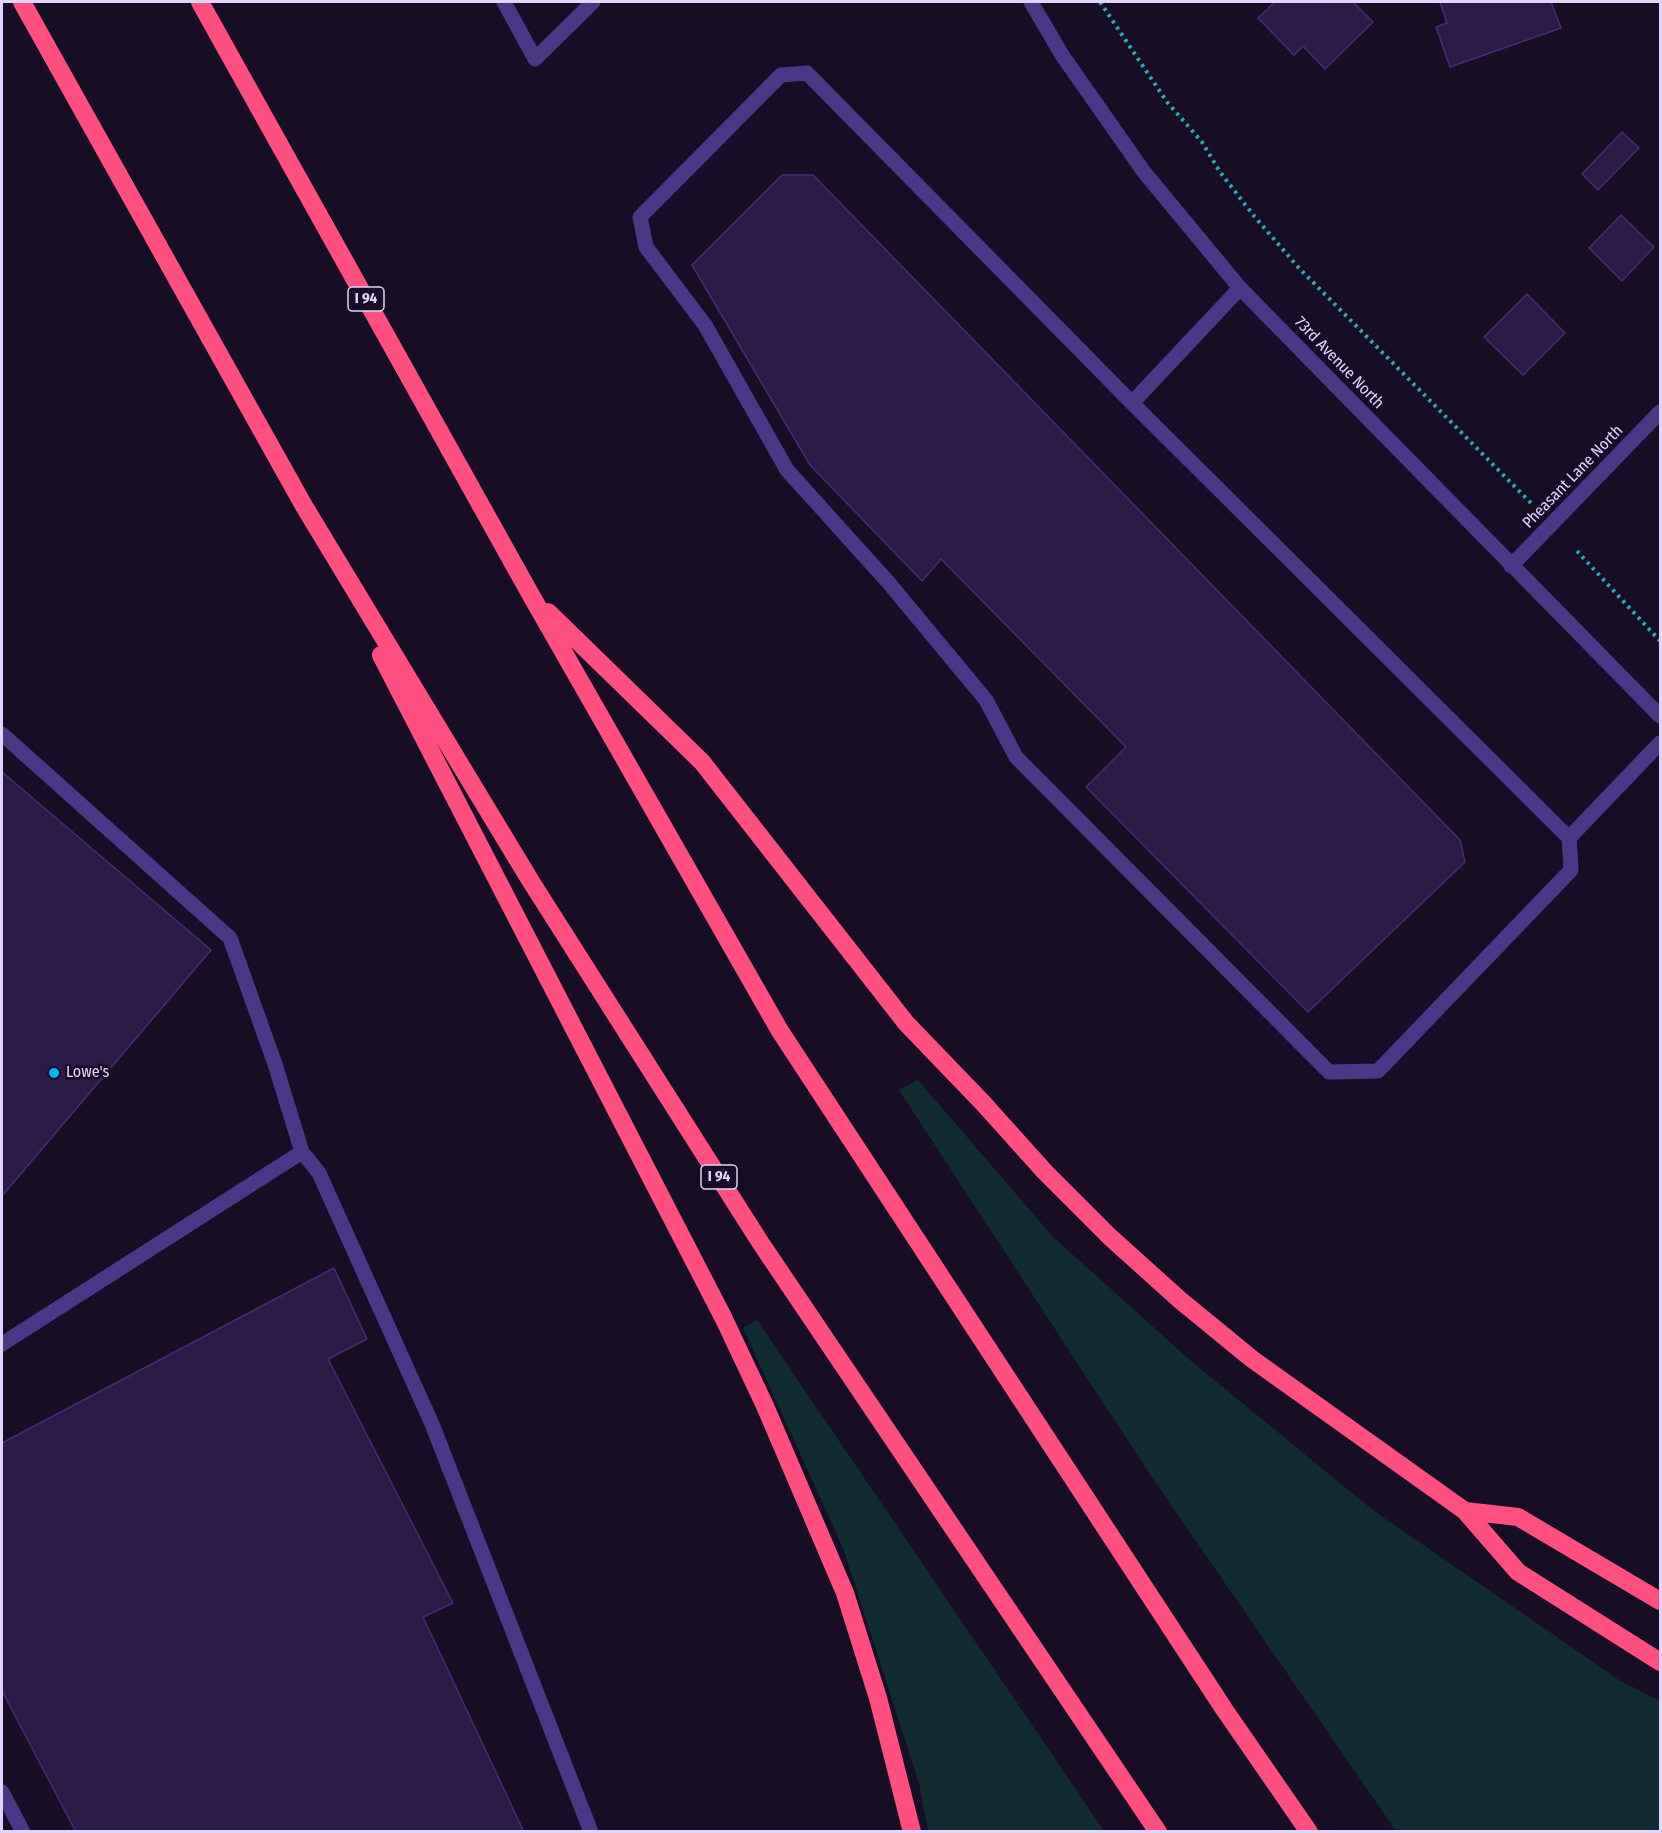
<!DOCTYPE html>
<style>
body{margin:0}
#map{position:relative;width:1662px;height:1833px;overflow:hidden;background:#170e26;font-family:"Fira Sans Condensed",sans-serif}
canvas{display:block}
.frame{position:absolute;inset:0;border:3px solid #e1d4ff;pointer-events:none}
</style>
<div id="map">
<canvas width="1662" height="1833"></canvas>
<div class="frame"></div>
</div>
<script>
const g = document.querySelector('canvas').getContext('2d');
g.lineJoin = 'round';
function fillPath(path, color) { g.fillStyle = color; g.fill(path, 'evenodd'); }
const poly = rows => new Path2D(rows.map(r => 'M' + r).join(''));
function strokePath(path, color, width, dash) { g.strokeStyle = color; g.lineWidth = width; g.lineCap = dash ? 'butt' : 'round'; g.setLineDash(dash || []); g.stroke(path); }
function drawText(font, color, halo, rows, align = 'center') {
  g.font = font + ' "Fira Sans Condensed",sans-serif'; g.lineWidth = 5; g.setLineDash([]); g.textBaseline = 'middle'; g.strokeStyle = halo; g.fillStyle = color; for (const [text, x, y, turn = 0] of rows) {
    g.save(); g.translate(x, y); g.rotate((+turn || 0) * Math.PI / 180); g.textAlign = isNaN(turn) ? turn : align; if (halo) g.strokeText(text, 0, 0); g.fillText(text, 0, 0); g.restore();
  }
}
fillPath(poly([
 [918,1080,1053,1237,1191,1361,1374,1511,1619,1680,1660,1701,1660,1831,1396,1831,1149,1473,899,1090],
 [757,1320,1104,1831,928,1831,919,1783,843,1548,743,1328]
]), '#112c31');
const building = poly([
 [1275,2,1353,2,1373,22,1325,69,1303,46,1294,55,1258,18,1275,2],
 [1440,2,1551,2,1561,28,1450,67,1436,27,1447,23,1440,2],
 [1622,132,1639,148,1598,190,1582,174,1622,132],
 [782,175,813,175,1460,840,1465,862,1308,1012,1086,787,1126,747,941,559,922,581,810,465,692,265,782,175],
 [1621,215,1654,247,1622,281,1589,248,1621,215],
 [1527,294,1565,333,1523,375,1484,337,1527,294],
 [2,772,211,950,2,1196,2,772],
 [334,1268,367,1339,328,1359,453,1603,423,1617,524,1832,76,1832,2,1691,2,1443,334,1268]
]);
fillPath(building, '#2c1a48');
strokePath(building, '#482b75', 1.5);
strokePath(poly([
 [1100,2,1167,102,1202,142,1220,172,1254,216,1298,267,1531,503],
 [1577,551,1660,641]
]), '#2ba8bb', 4, [3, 4.5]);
strokePath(poly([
 [504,2,535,59,593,2],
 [1240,288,1132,403,1569,838,1660,743],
 [1132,403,807,73,781,75,640,217,646,247,705,325,787,470,888,582,986,700,1016,757,1329,1072,1378,1071,1571,870,1569,838],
 [2,734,230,938,275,1064,302,1152,319,1173,432,1424,591,1832],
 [2,1344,302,1152],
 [2,1792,23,1832]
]), '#4a3887', 15);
strokePath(poly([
 [1511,566,1660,412]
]), '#4a3887', 15);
strokePath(poly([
 [1031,2,1062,55,1144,172,1240,288,1660,716]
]), '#4a3887', 15);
strokePath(poly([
 [22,2,304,506,530,880,760,1242,1158,1832],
 [200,2,532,597,780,1031,1224,1709,1309,1832],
 [548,612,702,762,906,1023,983,1103,1045,1172,1110,1237,1180,1300,1252,1359,1465,1511,1518,1572,1660,1662],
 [381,655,724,1319,765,1406,845,1593,878,1698,912,1832],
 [1465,1511,1518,1517,1660,1601]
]), '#ff4f81', 18);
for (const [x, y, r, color] of [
 [54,1073,6,"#00b4ff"]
]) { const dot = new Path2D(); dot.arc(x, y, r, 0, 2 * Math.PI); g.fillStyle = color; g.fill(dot); strokePath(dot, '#170e26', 2); }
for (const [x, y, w] of [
 [366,299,36],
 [719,1177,36]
]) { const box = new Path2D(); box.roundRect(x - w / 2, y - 12, w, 24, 4.5); g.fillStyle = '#170e26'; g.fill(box); strokePath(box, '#e1d4ff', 1.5); }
drawText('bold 15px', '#e1d4ff', null, [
 ["I 94",366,299],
 ["I 94",719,1177]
]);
drawText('16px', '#e1d4ff', '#170e26', [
 ["73rd Avenue North",1339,363,46],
 ["Pheasant Lane North",1573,477,-46]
]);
drawText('16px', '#e1d4ff', '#170e26', [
 ["Lowe's",66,1073]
], 'left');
</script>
